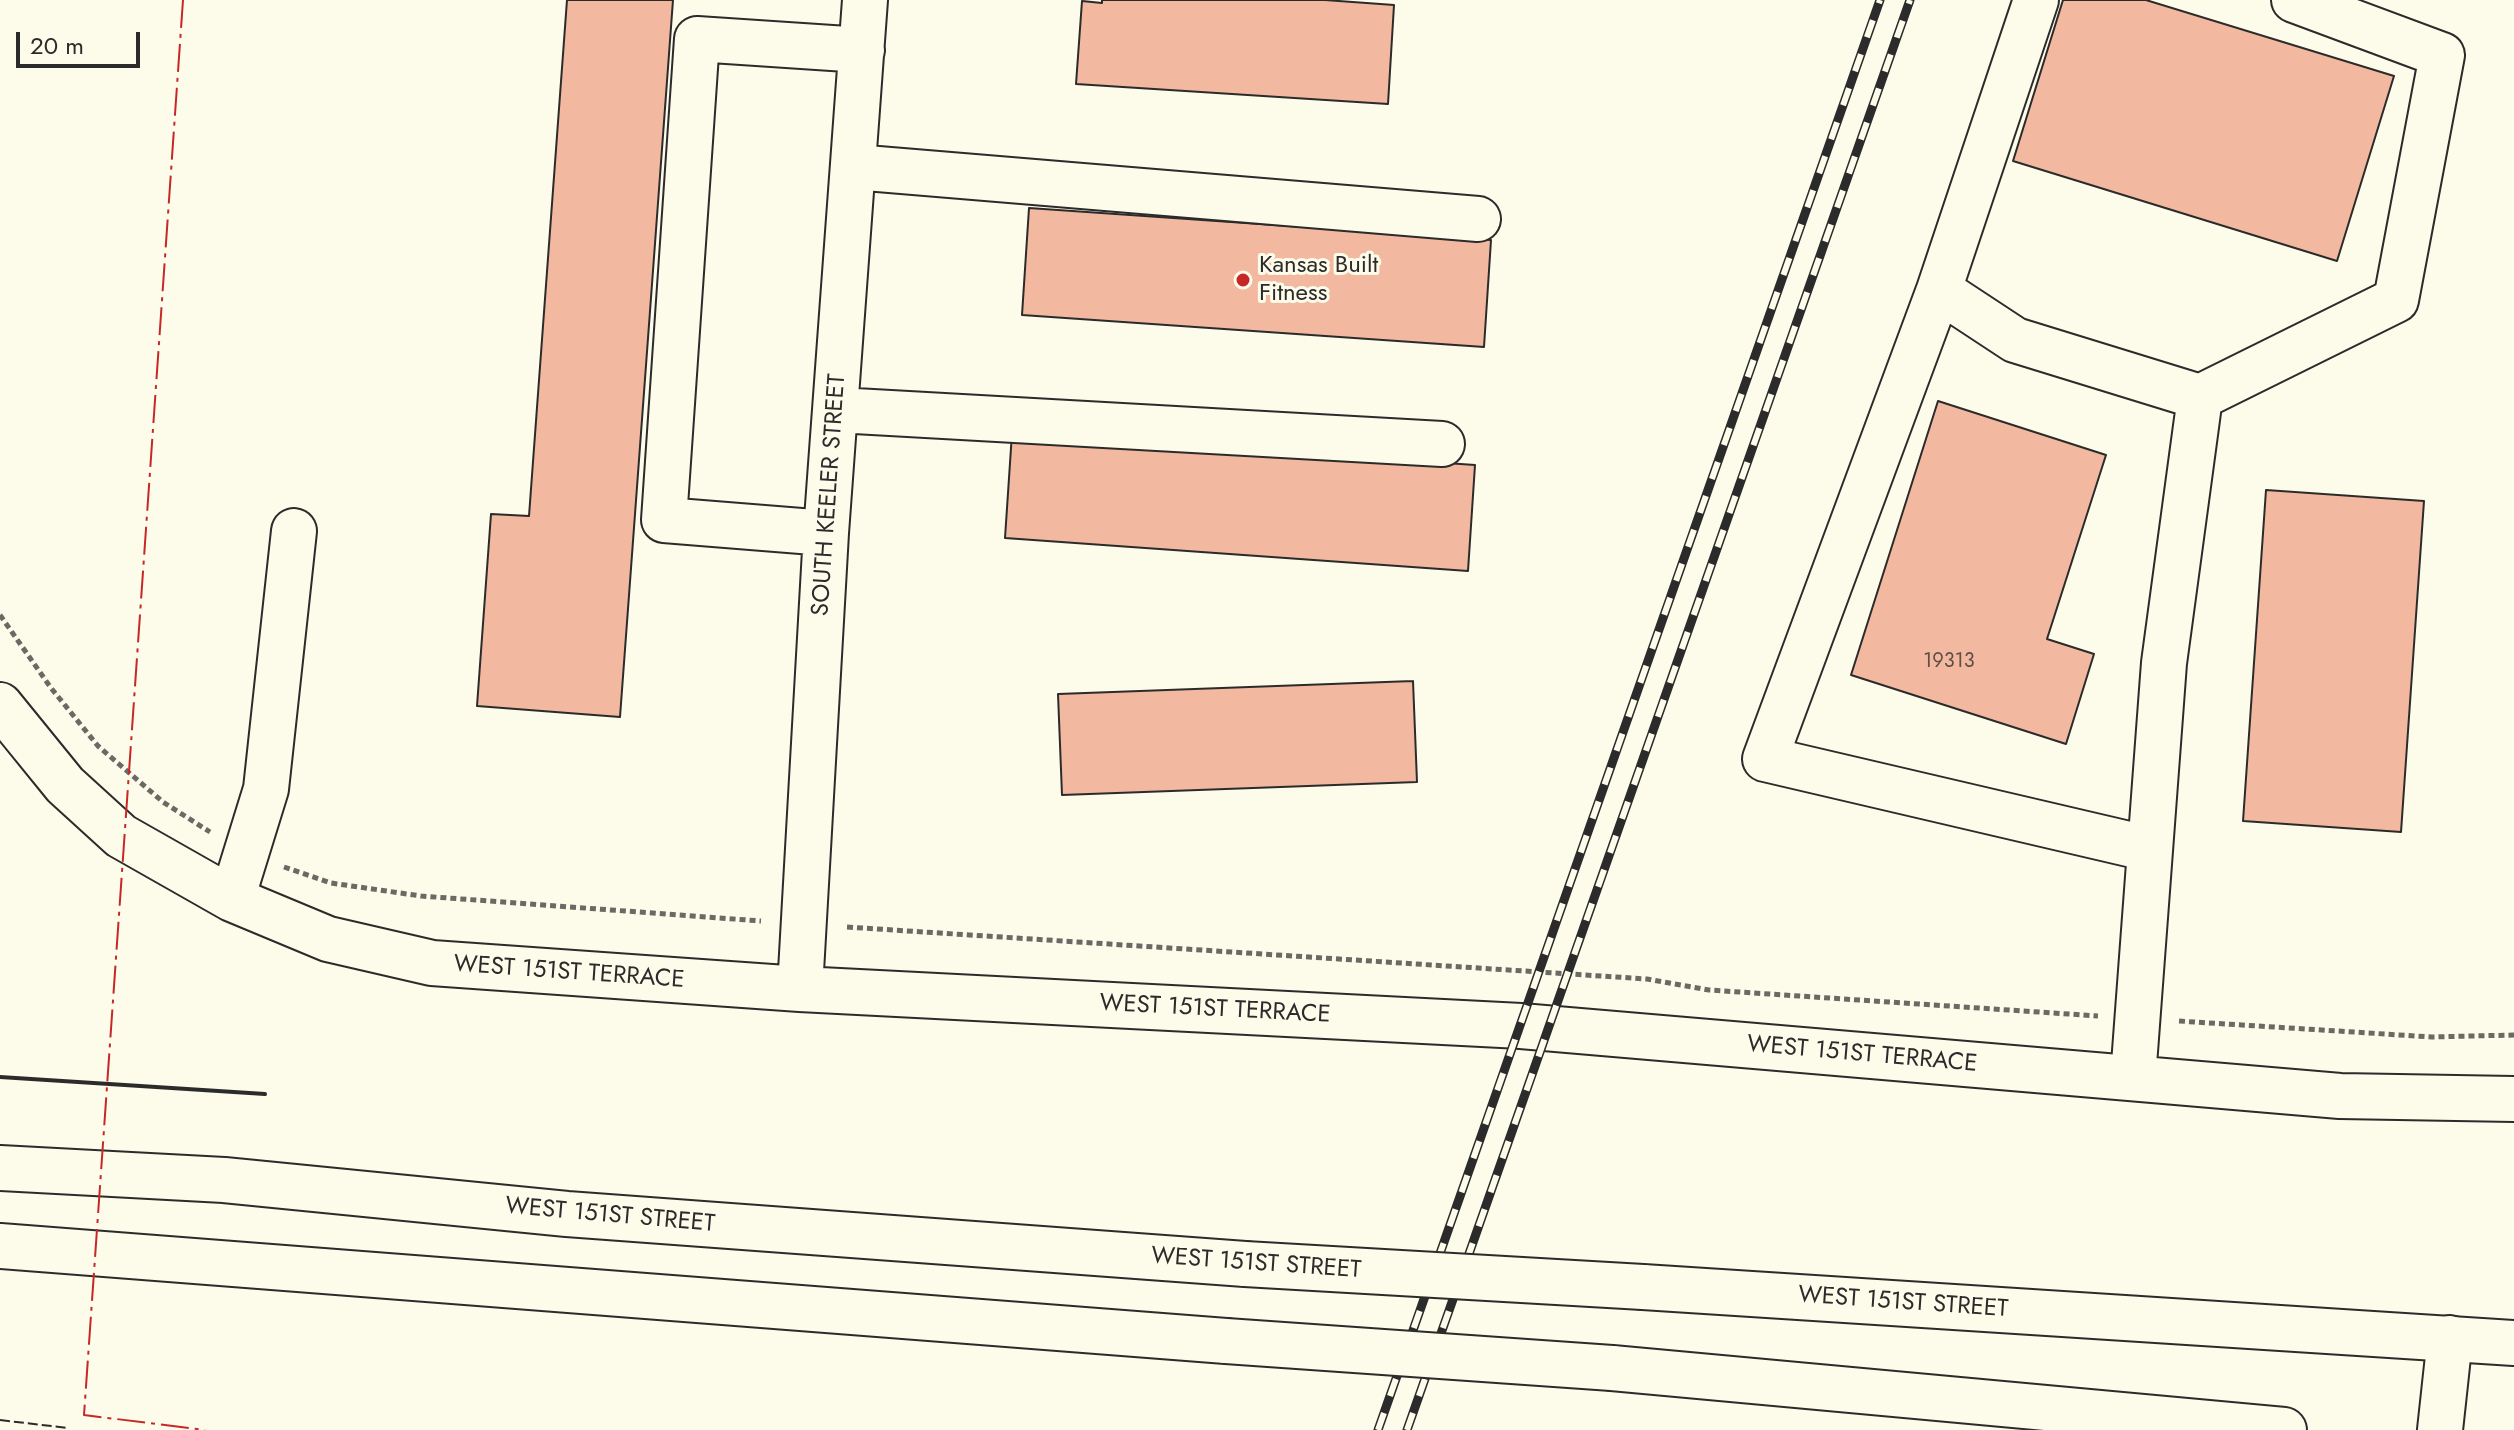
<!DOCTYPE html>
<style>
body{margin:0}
#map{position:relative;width:2514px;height:1430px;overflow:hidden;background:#fdfbea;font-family:Jost,sans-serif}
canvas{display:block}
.scale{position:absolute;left:16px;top:32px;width:124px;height:36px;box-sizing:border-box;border:4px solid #2b2b2b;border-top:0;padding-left:10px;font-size:24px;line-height:28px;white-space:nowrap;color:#2b2b2b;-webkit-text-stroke:6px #fdfbea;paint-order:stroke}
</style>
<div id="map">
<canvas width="2514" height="1430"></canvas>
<div class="scale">20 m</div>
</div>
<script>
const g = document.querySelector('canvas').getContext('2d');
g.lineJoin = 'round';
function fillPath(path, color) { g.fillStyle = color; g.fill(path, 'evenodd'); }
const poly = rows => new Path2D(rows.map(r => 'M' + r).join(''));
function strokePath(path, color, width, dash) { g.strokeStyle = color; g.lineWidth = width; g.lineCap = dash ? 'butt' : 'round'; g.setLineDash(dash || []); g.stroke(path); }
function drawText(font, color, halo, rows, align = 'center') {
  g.font = font + ' Jost,sans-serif'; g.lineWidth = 6; g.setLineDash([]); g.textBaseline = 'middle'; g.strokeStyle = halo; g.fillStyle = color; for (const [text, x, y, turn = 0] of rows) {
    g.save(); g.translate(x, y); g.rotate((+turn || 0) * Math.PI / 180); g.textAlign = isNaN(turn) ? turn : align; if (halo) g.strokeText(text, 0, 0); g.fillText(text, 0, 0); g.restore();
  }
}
const building = poly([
 [567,0,673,0,620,717,477,706,491,514,529,516,567,0],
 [1102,0,1325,0,1394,5,1388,104,1076,84,1082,1,1102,3,1102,0],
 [2063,0,2146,0,2394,76,2337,261,2013,161,2063,0],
 [1029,208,1491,240,1484,347,1022,315,1029,208],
 [1938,401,2106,455,2047,639,2094,654,2066,744,1851,675,1938,401],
 [1012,433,1475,465,1468,571,1005,538,1012,433],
 [2266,490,2424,501,2401,832,2243,821,2266,490],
 [1413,681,1417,782,1062,795,1058,694,1413,681]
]);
fillPath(building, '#f2b8a0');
strokePath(building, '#2b2b2b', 2);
const minor = poly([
 [2036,0,1939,290,2015,340,2200,397,2396,300,2442,55,2294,0],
 [854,167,1478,219],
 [1939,290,1765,759,2150,849],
 [837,410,1442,444],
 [826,533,664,520,697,39,862,50],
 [0,705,65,785,121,836,232,899,328,939,432,963,800,989,1521,1026,2340,1096,2514,1099],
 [232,899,266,789,294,531],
 [800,989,826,533,865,0],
 [2133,1078,2164,663,2200,397],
 [2440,1430,2450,1338]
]);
const major = poly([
 [0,1168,224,1180,567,1214,1245,1264],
 [0,1246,1226,1341],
 [1643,1287,2514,1343],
 [1612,1368,2284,1430]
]);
strokePath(minor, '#2b2b2b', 48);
strokePath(major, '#2b2b2b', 48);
strokePath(poly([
 [0,615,51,688,98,746,163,802,210,832],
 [284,867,331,883,421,896,761,921],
 [847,927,1647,979,1709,990,2098,1016],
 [2179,1021,2432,1037,2514,1035]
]), '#6a6964', 5, [6, 4]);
strokePath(minor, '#fdfbea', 44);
strokePath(major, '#fdfbea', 44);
const rail = poly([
 [1378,1430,1880,0],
 [1407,1430,1910,0]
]);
strokePath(rail, '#2b2b2b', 9);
strokePath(rail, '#fdfbea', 6, [18]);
const majorBridge = poly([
 [1245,1264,1643,1287],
 [1226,1341,1612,1368]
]);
strokePath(majorBridge, '#2b2b2b', 48, []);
strokePath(majorBridge, '#fdfbea', 44);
strokePath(poly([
 [0,1420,68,1428]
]), '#2b2b2b', 2, [10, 4]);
strokePath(poly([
 [0,1077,265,1094]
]), '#2b2b2b', 4);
strokePath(poly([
 [183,0,84,1415,205,1430]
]), '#c62828', 2, [28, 6, 4, 6]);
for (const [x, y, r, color] of [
 [1243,280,8,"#c62828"]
]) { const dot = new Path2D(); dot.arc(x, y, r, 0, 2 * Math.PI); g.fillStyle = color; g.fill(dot); strokePath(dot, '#fdfbea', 3); }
drawText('20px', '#5d4e48', null, [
 ["19313",1949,662]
]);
drawText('24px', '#2b2b2b', '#fdfbea', [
 ["Kansas Built",1259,266],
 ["Fitness",1259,294]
], 'left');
drawText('24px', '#2b2b2b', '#fdfbea', [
 ["SOUTH KEELER STREET",830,495,-86],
 ["WEST 151ST TERRACE",569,973,4],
 ["WEST 151ST TERRACE",1215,1010,3],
 ["WEST 151ST TERRACE",1862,1055,5],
 ["WEST 151ST STREET",610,1216,5],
 ["WEST 151ST STREET",1256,1264,4],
 ["WEST 151ST STREET",1903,1303,4]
]);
</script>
